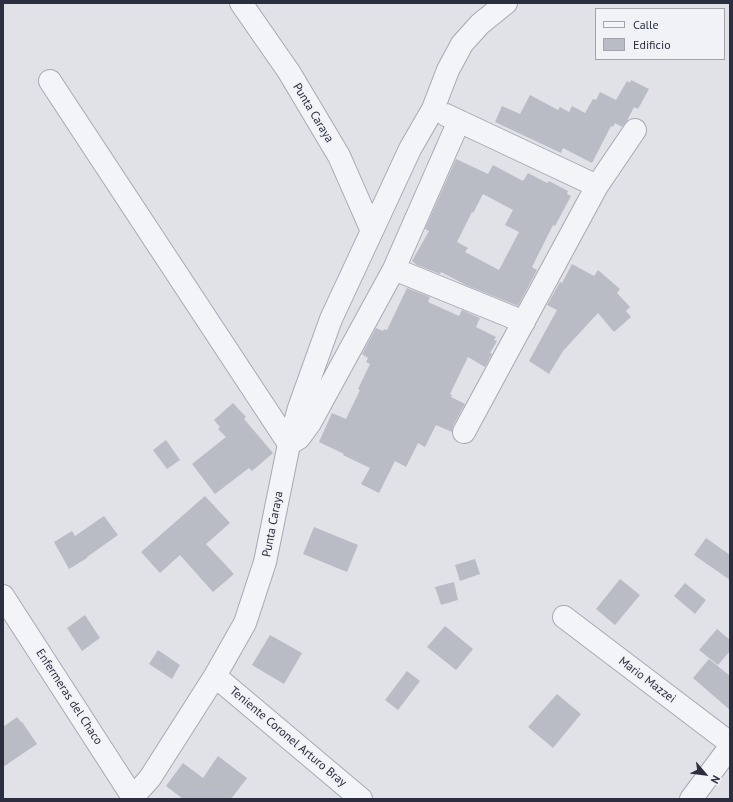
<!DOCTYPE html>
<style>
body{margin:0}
#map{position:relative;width:733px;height:802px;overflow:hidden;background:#e1e2e8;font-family:"PT Sans",sans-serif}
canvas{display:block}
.frame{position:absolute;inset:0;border:4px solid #2b2e3f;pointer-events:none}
.legend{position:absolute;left:595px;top:8px;width:130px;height:52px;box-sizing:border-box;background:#f0f2f6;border:1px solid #a1a4ad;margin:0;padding:5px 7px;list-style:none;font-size:12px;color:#2b2e3f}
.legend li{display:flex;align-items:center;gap:8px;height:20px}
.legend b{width:20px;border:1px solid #a1a4ad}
.north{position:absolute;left:685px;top:754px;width:40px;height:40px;-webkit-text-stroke:3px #f0f2f6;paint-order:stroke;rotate:118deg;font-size:11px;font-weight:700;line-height:16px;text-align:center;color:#2b2e3f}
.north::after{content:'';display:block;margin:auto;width:14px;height:18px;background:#2b2e3f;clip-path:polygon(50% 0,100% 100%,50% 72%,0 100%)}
</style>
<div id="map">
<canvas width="733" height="802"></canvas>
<div class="frame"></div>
<ul class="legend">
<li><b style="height:5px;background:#f3f4f7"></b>Calle</li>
<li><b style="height:11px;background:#b9bbc5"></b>Edificio</li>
</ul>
<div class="north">N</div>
</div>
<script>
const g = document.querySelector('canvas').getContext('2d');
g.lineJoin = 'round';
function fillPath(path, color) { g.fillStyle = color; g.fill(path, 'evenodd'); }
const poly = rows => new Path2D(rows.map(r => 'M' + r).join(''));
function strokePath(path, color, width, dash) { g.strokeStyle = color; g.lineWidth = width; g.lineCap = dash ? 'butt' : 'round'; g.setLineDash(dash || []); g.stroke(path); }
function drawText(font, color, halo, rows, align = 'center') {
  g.font = font + ' "PT Sans",sans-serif'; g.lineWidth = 3; g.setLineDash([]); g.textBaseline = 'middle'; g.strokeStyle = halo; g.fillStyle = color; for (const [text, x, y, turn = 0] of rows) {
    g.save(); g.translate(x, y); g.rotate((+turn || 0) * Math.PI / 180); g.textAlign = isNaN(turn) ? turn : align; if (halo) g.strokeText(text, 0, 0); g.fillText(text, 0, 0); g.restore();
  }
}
fillPath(poly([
 [631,80,649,89,638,109,634,107,627,121,622,127,615,123,613,127,611,126,592,163,563,148,561,153,495,122,502,106,520,114,530,95,558,110,560,107,569,112,572,106,585,113,593,99,596,100,600,92,616,100,627,81,630,83],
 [456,159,488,174,493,165,523,181,528,173,547,183,549,181,568,191,567,194,571,196,555,226,553,225,532,267,537,270,518,306,466,285,441,272,440,274,417,265,412,261,429,231,425,229],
 [483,194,513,210,505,225,519,232,499,270,465,252,468,248,457,242,472,212,473,213],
 [572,264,594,276,598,270,620,289,617,293,630,307,626,311,631,317,614,332,598,313,563,351,549,374,529,361,557,310,547,305,560,282,562,283],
 [407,288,430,297,428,302,459,316,462,310,480,318,476,327,496,337,494,340,497,341,490,353,492,354,485,367,468,357,450,394,452,395,451,397,465,404,453,426,452,432,436,425,425,447,418,443,406,467,395,461,379,493,361,484,370,468,343,455,344,454,319,442,332,413,346,419,360,390,358,389,370,364,366,362,368,358,362,354,376,328,383,331,384,329,387,330],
 [233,403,246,417,244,419,273,453,252,471,249,468,215,494,192,464,226,437,218,429,220,427,214,420],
 [166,440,180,460,167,469,153,450],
 [205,496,230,523,206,544,234,574,213,592,180,555,160,573,141,552],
 [104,516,118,535,87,557,87,558,69,569,54,542,72,531,75,536],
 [314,527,358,545,347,572,303,554],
 [706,538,730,555,730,580,694,555],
 [475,559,480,574,460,581,455,565],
 [620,579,640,595,615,625,596,609],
 [454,582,458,600,441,605,435,587],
 [685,583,706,600,695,614,674,596],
 [85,615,100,638,82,651,67,628],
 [445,626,473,649,456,670,427,647],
 [717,629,730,640,730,651,718,665,699,650],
 [270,635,302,653,284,684,252,665],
 [158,650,180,665,172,679,149,664],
 [709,659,730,676,730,710,693,678],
 [407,671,420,681,398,710,385,700],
 [557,694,581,714,553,748,528,727],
 [17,717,21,722,22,722,37,744,3,767,3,727],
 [218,756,247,778,231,799,183,799,166,786,183,763,203,778]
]), '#b9bbc5');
const minor = poly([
 [50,81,289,444,299,438,310,423,394,269],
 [446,115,597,186],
 [459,121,394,269,524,322],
 [372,231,410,149,433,109,448,70,462,44,480,24,506,3],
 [464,432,597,186,635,130],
 [3,596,134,799],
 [564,617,730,743],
 [215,676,361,799],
 [133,797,150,778,215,676,245,623,265,562,289,444,299,408,331,319,372,231,339,156,289,72,241,3],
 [691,799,730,747]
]);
strokePath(minor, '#a7a8b2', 24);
strokePath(minor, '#f3f4f7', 22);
drawText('12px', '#2b2e3f', '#f0f2f6', [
 ["Punta Caraya",313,113,59],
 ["Punta Caraya",273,524,-79],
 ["Mario Mazzei",647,680,37],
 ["Enfermeras del Chaco",69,697,57],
 ["Teniente Coronel Arturo Bray",288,737,40]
]);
</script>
